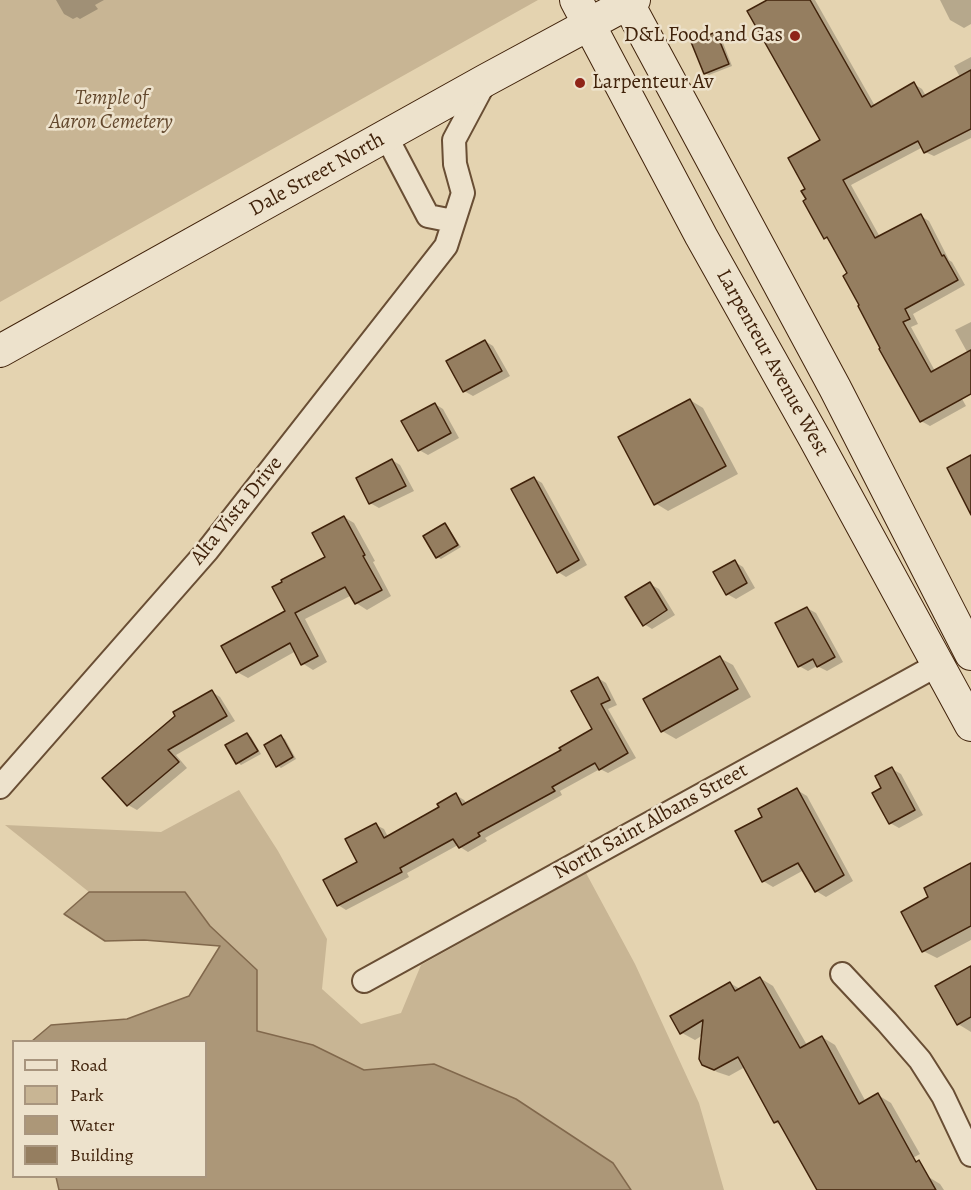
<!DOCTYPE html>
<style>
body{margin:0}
#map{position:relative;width:971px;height:1190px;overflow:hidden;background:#e4d3b0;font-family:Alegreya,serif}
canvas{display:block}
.legend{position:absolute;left:12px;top:1040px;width:195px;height:138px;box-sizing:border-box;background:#ede2cc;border:2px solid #a8957e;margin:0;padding:8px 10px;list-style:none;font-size:18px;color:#40220a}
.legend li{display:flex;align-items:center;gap:12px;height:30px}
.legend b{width:30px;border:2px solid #a8957e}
</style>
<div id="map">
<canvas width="971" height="1190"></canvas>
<ul class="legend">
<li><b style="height:8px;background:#ede2cc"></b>Road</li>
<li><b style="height:16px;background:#c8b594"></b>Park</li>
<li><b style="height:16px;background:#ac9778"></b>Water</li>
<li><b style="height:16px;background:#957e60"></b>Building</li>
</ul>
</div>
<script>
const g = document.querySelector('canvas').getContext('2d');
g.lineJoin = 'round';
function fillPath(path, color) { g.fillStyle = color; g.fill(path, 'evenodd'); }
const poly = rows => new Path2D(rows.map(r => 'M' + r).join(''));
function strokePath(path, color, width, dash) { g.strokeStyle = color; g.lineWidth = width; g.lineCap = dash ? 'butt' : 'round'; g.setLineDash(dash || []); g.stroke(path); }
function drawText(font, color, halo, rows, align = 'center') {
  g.font = font + ' Alegreya,serif'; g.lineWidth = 5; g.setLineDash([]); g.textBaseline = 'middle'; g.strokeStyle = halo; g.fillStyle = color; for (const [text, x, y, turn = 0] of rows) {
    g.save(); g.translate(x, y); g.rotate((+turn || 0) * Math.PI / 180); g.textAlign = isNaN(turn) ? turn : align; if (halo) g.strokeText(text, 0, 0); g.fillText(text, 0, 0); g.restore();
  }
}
fillPath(poly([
 [0,0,538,0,0,302],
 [239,790,278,851,327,939,322,989,361,1024,401,1013,421,965,586,873,635,964,699,1103,724,1190,631,1190,613,1163,516,1099,434,1064,364,1070,257,1031,257,970,210,926,185,892,89,892,5,825,161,832]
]), '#c8b594');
const water = poly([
 [89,892,185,892,210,926,257,970,257,1031,313,1045,364,1070,434,1064,516,1099,613,1163,631,1190,59,1190,56,1177,206,1176,206,1042,32,1041,51,1025,127,1019,189,996,220,946,144,940,105,941,64,914,89,892]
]);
fillPath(water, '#ac9778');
strokePath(water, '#81684c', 1.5);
fillPath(poly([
 [56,0,104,0,95,5,98,9,80,19,77,17,73,19,64,14],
 [770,0,815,0,875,106,914,84,922,89,926,96,960,77,954,66,971,57,971,138,934,156,925,152,923,147,851,185,880,237,921,216,929,221,949,260,952,262,965,285,913,314,918,324,911,327,935,371,948,374,966,406,930,426,921,421,881,349,849,274,831,241,825,238,808,200,807,190,822,141],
 [940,0,971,0,971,24,964,28,950,20],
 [716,33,720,35,732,66,709,75,705,73],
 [971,322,971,359,955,330],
 [485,341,493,346,510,376,473,396,464,391,448,362],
 [690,400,703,408,738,474,668,511,655,503],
 [435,404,443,409,459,438,428,455,419,450],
 [392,460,400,465,414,491,379,508,370,503],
 [534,478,542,483,587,565,566,577,558,572],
 [344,517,354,523,375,561,373,562,391,596,367,610,356,603,352,595,305,619,327,662,313,670,302,663,296,651,248,678,237,672,287,611,327,558],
 [445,525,448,527,461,547,441,559,437,557],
 [735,562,743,567,755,588,736,599,727,594],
 [650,584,659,589,675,615,652,629,644,624],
 [807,608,816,613,843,662,827,671,817,666,808,671,799,666],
 [720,658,733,665,751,697,676,739,662,731],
 [598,678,606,683,617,705,608,709,636,758,608,773,600,769,560,791,562,795,485,838,487,841,468,852,460,847,458,845,407,873,409,877,346,910,338,905,359,863,376,825,384,829,388,837,441,808,456,795,464,800,467,804,563,751,594,730],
 [212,692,220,697,235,721,176,755,187,768,137,810,128,805,104,778],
 [247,734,251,737,261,754,241,765,237,762],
 [281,737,285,739,296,759,281,768,277,765],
 [892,769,901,774,923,815,899,828,890,823,884,789],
 [797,790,807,796,853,881,826,897,816,891,804,870,773,887,763,881],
 [971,866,971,940,937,958,923,951,931,898],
 [971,968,971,1032,958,1024],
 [760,978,773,986,807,1045,822,1037,835,1045,866,1102,878,1095,891,1103,920,1154,911,1159,927,1176,940,1184,944,1190,820,1190,782,1126,775,1122,745,1067,729,1076,717,1072,703,1064,703,1035,695,1040,682,1033,730,983,740,989]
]), '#0003');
const building = poly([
 [767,0,810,0,871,107,914,82,922,97,971,70,971,129,924,153,918,141,843,180,875,238,921,214,942,256,944,255,958,280,905,309,910,319,903,322,931,372,971,350,971,394,920,422,879,349,880,348,858,306,859,305,843,276,847,273,827,237,824,239,803,201,806,199,801,191,805,189,788,158,820,140,747,11,767,0],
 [716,32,729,64,704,74,691,42,716,32],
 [485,340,502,371,463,392,446,361,485,340],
 [690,399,726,466,654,505,618,437,690,399],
 [435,403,451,433,418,451,401,421,435,403],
 [971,455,971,515,947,468,971,455],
 [392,459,406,486,369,504,356,478,392,459],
 [534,477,579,560,557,573,511,489,534,477],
 [344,516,365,555,363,556,382,590,355,604,345,587,295,613,318,656,301,665,290,643,236,673,221,646,285,611,272,587,282,582,281,580,325,557,312,533,344,516],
 [445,523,458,545,436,558,423,536,445,523],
 [735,560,747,583,726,595,713,572,735,560],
 [650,582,667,610,643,626,625,597,650,582],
 [807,607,835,657,817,667,813,659,798,667,775,623,807,607],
 [720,656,738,689,661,732,643,699,720,656],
 [598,677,610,700,601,704,628,753,599,770,595,763,552,787,555,791,478,833,480,836,459,848,453,839,400,868,402,872,337,906,323,880,357,862,345,839,376,823,384,838,439,807,437,804,456,793,462,805,561,750,559,748,592,729,571,691,598,677],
 [212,690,227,716,168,750,179,762,127,806,102,778,175,716,173,712,212,690],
 [247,733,258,751,236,764,225,745,247,733],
 [281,735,293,757,276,767,264,745,281,735],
 [892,767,915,810,889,824,872,793,881,788,875,776,892,767],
 [797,788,844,875,815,892,798,863,762,882,735,831,762,817,758,809,797,788],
 [971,863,971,926,922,952,901,912,928,897,924,888,971,863],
 [971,966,971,1017,957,1025,935,986,971,966],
 [760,977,800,1048,822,1036,859,1104,878,1093,916,1162,919,1160,936,1190,817,1190,778,1121,774,1123,738,1057,714,1070,702,1065,699,1059,703,1020,680,1034,670,1016,730,982,735,991,760,977]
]);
fillPath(building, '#957e60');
strokePath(building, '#40220a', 1.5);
const street = poly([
 [386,136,428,216,453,221],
 [0,787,207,551,446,246,463,193,455,164,454,140,486,80],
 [842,974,887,1022,920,1060,943,1096,971,1155],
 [364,981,939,664]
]);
const secondary = poly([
 [576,0,701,236,815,439,971,725],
 [626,0,835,388,971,654],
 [0,351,486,80,634,0]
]);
strokePath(street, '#694e34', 26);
strokePath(secondary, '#40220a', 34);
strokePath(street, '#ede2cc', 22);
strokePath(secondary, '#ede2cc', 32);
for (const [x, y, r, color] of [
 [795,36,6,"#8f2418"],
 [580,83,6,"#8f2418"]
]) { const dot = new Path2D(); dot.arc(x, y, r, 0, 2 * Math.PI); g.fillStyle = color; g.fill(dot); strokePath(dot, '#ede2cc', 2); }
drawText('21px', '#40220a', '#ede2cc', [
 ["D&L Food and Gas",783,36],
 ["Larpenteur Av",592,83,"left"]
], 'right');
drawText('italic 21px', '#62472c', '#ede2cc', [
 ["Temple of",111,99],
 ["Aaron Cemetery",111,123]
]);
drawText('21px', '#40220a', '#ede2cc', [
 ["Dale Street North",317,175,-29],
 ["Larpenteur Avenue West",772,363,61],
 ["Alta Vista Drive",237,511,-51],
 ["North Saint Albans Street",651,822,-29]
]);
</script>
